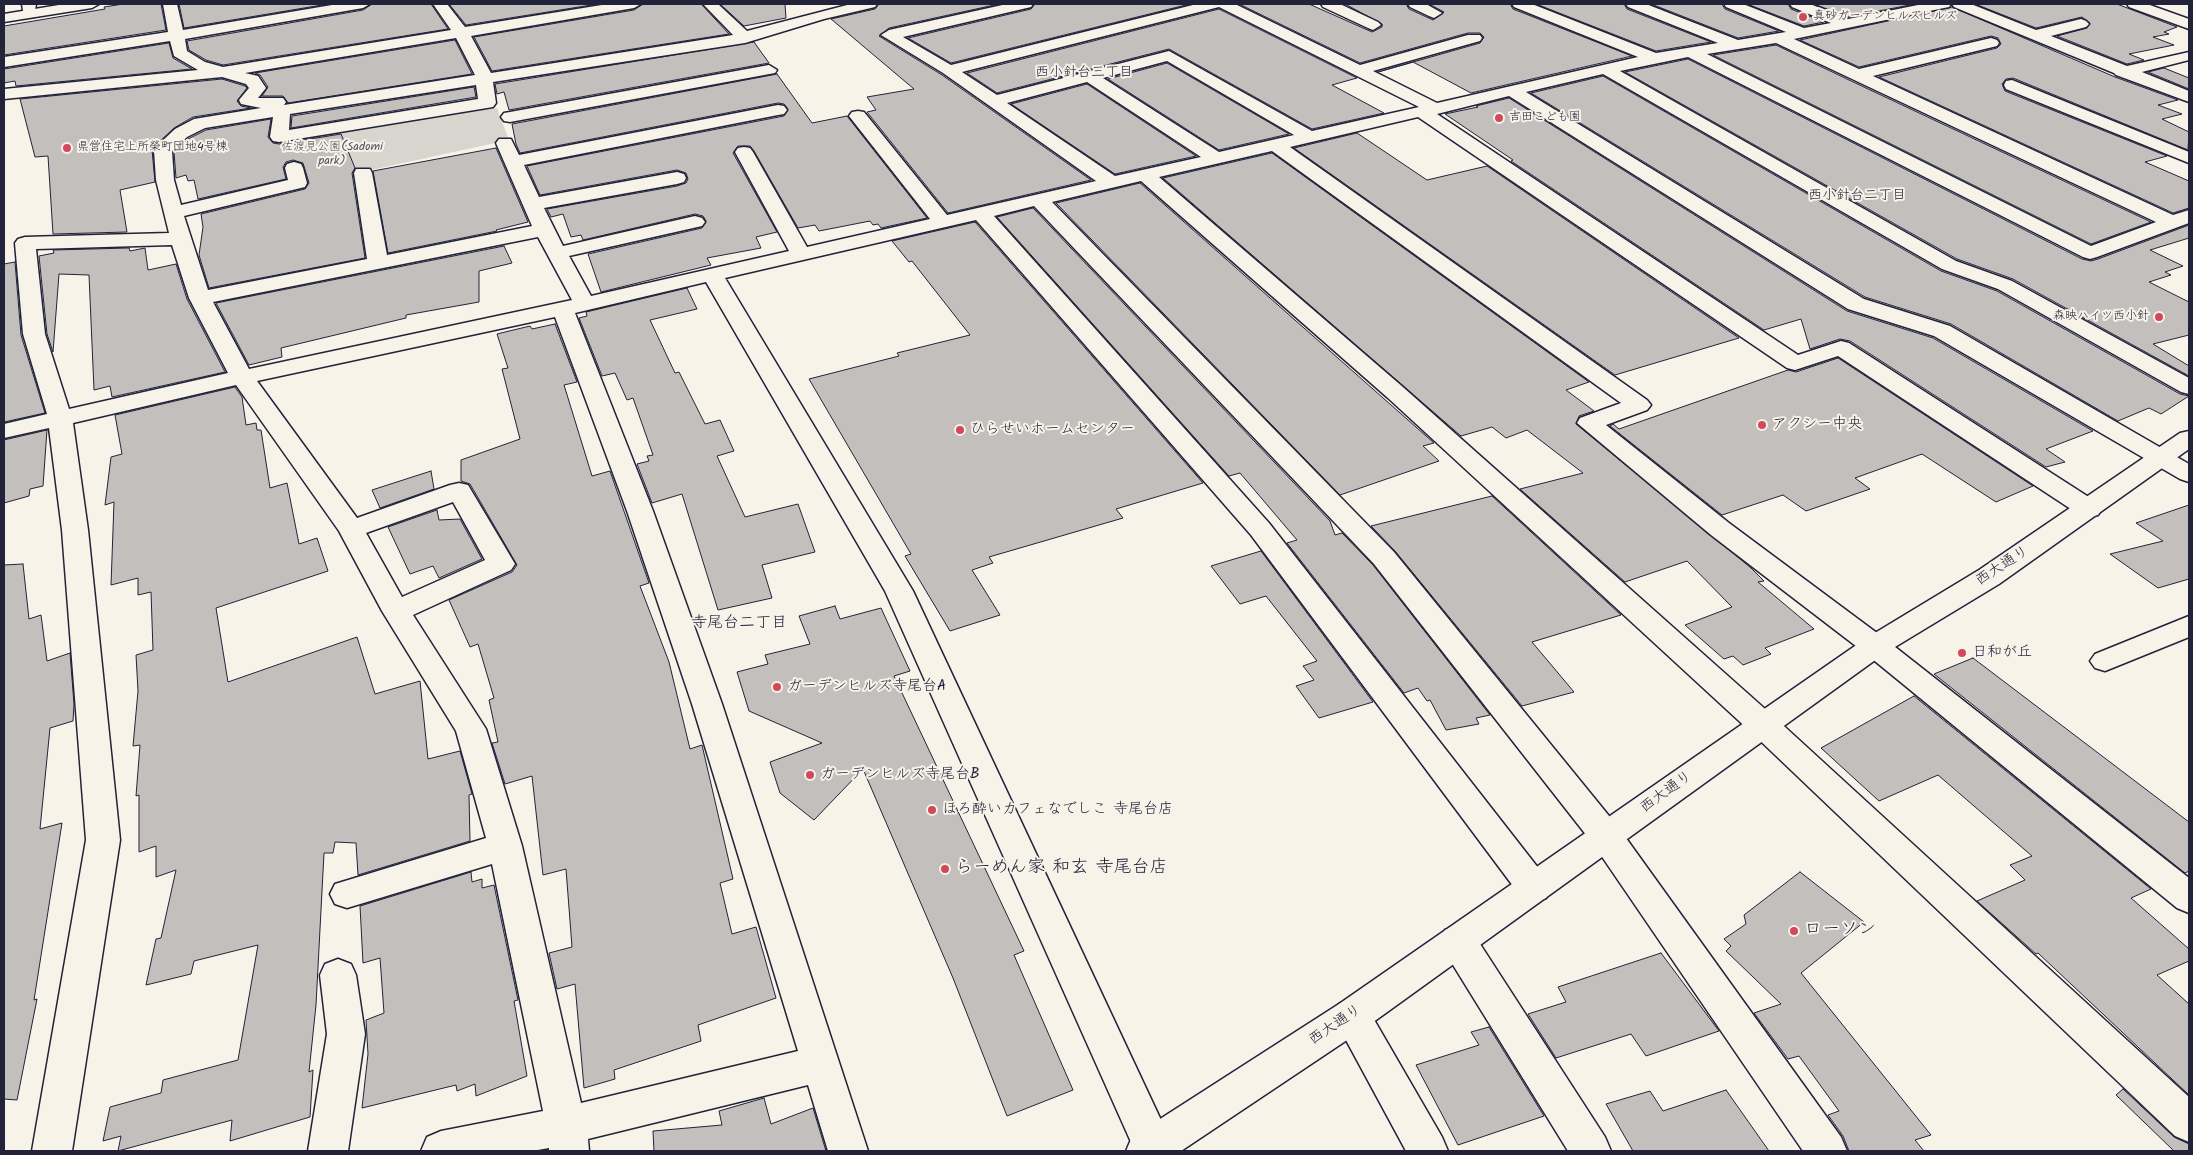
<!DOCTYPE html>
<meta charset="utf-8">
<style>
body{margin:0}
#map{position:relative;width:2193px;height:1155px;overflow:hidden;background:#f7f3e8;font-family:Kalam,sans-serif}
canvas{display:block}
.frame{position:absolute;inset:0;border:5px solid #22223b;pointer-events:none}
</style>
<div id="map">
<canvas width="2193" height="1155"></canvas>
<div class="frame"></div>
</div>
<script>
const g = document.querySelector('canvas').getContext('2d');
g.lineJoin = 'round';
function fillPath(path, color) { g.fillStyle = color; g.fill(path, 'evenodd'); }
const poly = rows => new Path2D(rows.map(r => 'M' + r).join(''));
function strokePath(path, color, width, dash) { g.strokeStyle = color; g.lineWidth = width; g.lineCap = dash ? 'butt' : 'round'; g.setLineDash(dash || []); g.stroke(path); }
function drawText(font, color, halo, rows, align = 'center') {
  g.font = font + ' Kalam,"Klee One",sans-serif'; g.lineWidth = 4; g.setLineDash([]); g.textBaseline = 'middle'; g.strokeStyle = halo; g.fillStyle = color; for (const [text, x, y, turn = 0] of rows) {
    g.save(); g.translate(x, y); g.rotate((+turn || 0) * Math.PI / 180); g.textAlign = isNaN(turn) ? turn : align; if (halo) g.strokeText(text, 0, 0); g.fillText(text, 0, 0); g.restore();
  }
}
fillPath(poly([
 [467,108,469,112,497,108,509,140,311,183,298,136]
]), '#d8d5cf');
const building = poly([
 [123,4,161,4,166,30,4,55,4,26,105,9,104,7,123,4],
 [179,4,328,4,184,28,179,4],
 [372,4,431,4,448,29,223,65,206,60,189,50,187,41,363,10,372,4],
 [449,4,598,4,466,25,449,4],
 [643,4,701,4,729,34,492,71,474,37,634,10,643,4],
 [720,4,785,4,786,18,744,26,720,4],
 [879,4,999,4,889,28,879,36,942,75,1091,180,948,213,867,112,876,110,867,97,914,89,831,19,875,9,879,4],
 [1035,4,1190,4,951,63,908,38,1031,9,1035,4],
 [1239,4,1309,4,1372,32,1382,27,1382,24,1345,4,1406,4,1409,9,1433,20,1444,12,1429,4,1510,4,1513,9,1632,56,1471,93,1413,62,1378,72,1480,43,1484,37,1480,33,1468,33,1360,63,1239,4],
 [1536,4,1624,4,1627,9,1711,42,1656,51,1536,4],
 [1651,4,1722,4,1725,9,1779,31,1738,38,1651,4],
 [1747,4,1788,4,1791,9,1824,22,1804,26,1747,4],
 [1814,4,1915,4,1848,17,1814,4],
 [1975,4,2117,4,2177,27,2164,32,2169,34,2153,37,2174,45,2129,54,2144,60,2127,64,2057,36,2087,28,2090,23,2082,17,2036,28,1975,4],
 [1952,7,2115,77,2178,100,2158,105,2182,114,2162,119,2189,132,2188,150,2013,78,2006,79,2002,84,2005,91,2167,156,2145,162,2189,181,2189,208,2173,213,1879,77,1997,48,2001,44,1998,38,1991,36,1859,67,1800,40,1952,7],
 [1219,9,1357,78,1332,85,1384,113,1312,129,1169,49,997,93,967,73,1219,9],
 [455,40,472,74,288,103,283,96,262,96,268,87,260,75,255,73,455,40],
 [754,42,769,63,509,110,504,92,497,94,495,84,754,42],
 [169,43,173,58,192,69,16,86,15,81,4,83,4,69,169,43],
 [1776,45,1849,80,2151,222,2091,244,1713,55,1776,45],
 [1688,59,2082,259,2091,261,2098,259,2189,225,2189,238,2150,250,2183,266,2165,272,2171,275,2149,282,2189,302,2189,335,2153,344,2189,366,2189,376,2013,279,1957,259,1625,72,1688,59],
 [1167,63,1289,134,1219,150,1108,79,1167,63],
 [2164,68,2189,78,2189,89,2148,72,2164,68],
 [777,74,812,123,847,116,927,218,881,228,878,224,873,225,870,221,819,231,815,225,798,228,754,151,750,146,738,146,733,153,777,232,756,237,761,248,707,258,711,265,601,292,588,254,702,228,706,221,703,216,695,214,583,240,581,235,571,237,563,214,551,217,547,209,677,186,686,183,688,179,686,173,677,170,540,195,527,166,784,116,788,109,784,104,778,103,520,153,516,144,512,124,777,74],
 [1603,76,1941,271,1997,291,2180,394,2189,396,2161,414,2149,408,2118,421,1951,324,1865,297,1531,93,1603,76],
 [222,79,245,86,247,88,237,101,241,106,251,108,193,117,174,128,156,145,152,150,155,182,120,190,127,232,53,234,48,156,35,157,20,99,222,79],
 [1087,84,1196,156,1115,174,1011,104,1087,84],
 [474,87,476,97,291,128,292,116,474,87],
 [1509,98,1847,311,1933,338,2093,431,2046,449,2065,462,2046,467,1850,341,1840,339,1810,349,1801,319,1764,330,1511,161,1513,160,1445,114,1478,107,1476,106,1509,98],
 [271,119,268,137,273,143,279,144,341,134,355,168,352,173,365,258,209,288,199,255,203,227,201,214,305,189,309,183,303,163,293,160,286,162,283,167,286,179,198,199,194,180,188,181,186,175,176,178,174,152,188,139,206,130,271,119],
 [1357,133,1427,180,1487,166,1739,338,1615,375,1294,148,1357,133],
 [496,148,528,222,496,230,497,231,388,253,373,171,496,148],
 [1272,153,1589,382,1566,390,1594,411,1579,416,1576,424,1751,568,1764,581,1758,582,1814,629,1765,648,1771,654,1743,665,1733,656,1724,659,1685,625,1732,607,1687,561,1625,582,1520,489,1583,473,1527,430,1506,438,1492,427,1461,436,1163,178,1272,153],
 [1140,183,1434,443,1423,446,1439,461,1340,495,1056,203,1140,183],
 [1033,208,1330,521,1335,535,1342,533,1373,565,1490,715,1476,718,1479,724,1446,730,1430,700,1427,701,1418,688,1404,693,1287,543,1297,540,1240,473,1229,476,997,217,1033,208],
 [975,222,1203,483,1116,509,1123,518,989,557,993,563,972,570,1000,615,950,631,905,556,911,554,809,379,899,356,897,353,970,335,912,261,909,262,892,241,975,222],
 [504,246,512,263,479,271,479,302,406,315,406,318,281,348,282,357,249,365,216,303,504,246],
 [129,248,130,251,145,248,148,270,176,264,187,299,225,372,112,397,110,386,94,390,89,275,59,274,53,352,47,334,39,256,54,253,53,250,129,248],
 [15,262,21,335,45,413,4,422,4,264,15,262],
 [687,288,697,309,650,320,675,373,679,372,705,424,720,420,734,451,717,456,745,517,798,504,815,552,762,565,772,598,718,610,682,494,652,503,637,464,649,461,647,456,653,455,633,398,627,400,615,373,602,376,579,318,587,316,586,312,687,288],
 [555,324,577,382,564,385,592,476,610,471,649,583,640,586,669,662,690,749,702,745,733,879,720,883,732,934,756,927,776,998,698,1025,701,1041,614,1070,615,1079,584,1088,575,984,557,989,549,953,572,947,566,869,543,875,532,776,505,784,492,743,498,742,489,700,494,698,478,644,470,647,449,600,512,572,517,565,470,484,461,481,461,460,520,439,502,369,508,368,497,334,530,326,532,329,555,324],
 [1838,358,2033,486,1996,502,1922,454,1855,478,1870,489,1806,511,1783,495,1722,515,1610,426,1613,424,1619,429,1788,370,1796,372,1838,358],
 [235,387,242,397,246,425,256,423,257,430,261,430,270,488,287,483,299,544,317,538,328,571,216,608,228,682,357,637,375,694,420,681,428,759,460,751,472,794,469,795,470,841,358,875,356,843,335,842,333,853,324,853,316,1005,309,1072,313,1070,310,1117,230,1141,232,1120,118,1151,121,1136,103,1141,110,1107,161,1093,163,1080,238,1060,258,945,194,961,191,974,146,985,156,939,161,938,176,870,156,877,156,846,139,852,139,795,136,796,140,745,133,746,138,691,136,655,153,650,151,592,138,595,138,578,111,585,114,502,105,505,111,457,122,454,115,415,235,387],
 [47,430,43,486,30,489,29,496,4,503,4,440,47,430],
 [431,471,434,489,380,508,372,490,431,471],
 [1492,496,1621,615,1532,642,1574,692,1522,706,1395,551,1371,526,1492,496],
 [2189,505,2189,579,2158,588,2110,554,2163,541,2136,523,2189,505],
 [437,510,439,520,460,519,482,559,439,578,433,566,410,574,388,527,437,510],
 [1261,551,1373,702,1319,718,1296,686,1314,680,1303,666,1317,661,1266,596,1240,604,1211,566,1261,551],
 [23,564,29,619,41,615,47,661,70,653,74,704,73,721,50,728,40,829,62,823,34,1000,37,999,17,1100,4,1099,4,565,23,564],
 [835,606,840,619,881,608,910,671,894,676,1024,951,1014,955,1073,1090,1007,1116,953,978,863,769,814,820,780,793,770,762,822,743,749,711,737,672,768,664,765,655,810,644,799,616,835,606],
 [1973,658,2189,822,2189,871,2185,873,1934,674,1973,658],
 [1914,696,2151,889,2131,898,2189,949,2189,961,2157,975,2189,1004,2189,1095,2038,953,2036,954,1977,901,2025,880,2010,865,2032,856,1938,775,1879,801,1821,748,1914,696],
 [471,872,472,882,482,879,482,888,494,885,518,1000,514,1001,527,1076,476,1096,475,1084,457,1091,456,1085,362,1108,368,1054,366,1020,384,1013,380,958,363,963,360,906,471,872],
 [1800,872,1864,922,1801,973,1931,1135,1915,1140,1924,1151,1849,1151,1843,1136,1828,1115,1839,1111,1799,1056,1788,1059,1754,1013,1781,1004,1726,951,1731,946,1724,939,1746,924,1744,915,1800,872],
 [1661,953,1719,1031,1646,1056,1631,1034,1556,1058,1528,1014,1566,1002,1558,987,1661,953],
 [1489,1027,1544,1116,1458,1145,1416,1065,1479,1045,1471,1032,1489,1027],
 [2123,1089,2174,1137,2189,1144,2189,1151,2174,1151,2116,1095,2123,1089],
 [1726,1090,1769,1151,1633,1151,1606,1104,1650,1091,1663,1111,1726,1090],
 [764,1098,771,1124,813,1108,826,1151,654,1151,653,1131,722,1125,719,1111,764,1098]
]);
fillPath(building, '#c2bfbd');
strokePath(building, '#22223b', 1);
const street = poly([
 [22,4,36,4,34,17,24,17,22,4],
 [163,4,177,4,183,30,338,4,370,4,363,8,185,39,187,51,205,62,223,67,451,30,433,4,447,4,465,27,608,4,641,4,634,8,471,36,491,73,733,35,703,4,718,4,747,31,851,4,877,4,875,7,824,19,745,43,493,82,496,103,493,107,487,108,279,142,273,141,270,137,273,117,205,128,187,137,172,151,174,180,181,205,288,180,285,168,287,164,294,162,301,164,303,168,307,183,305,187,184,216,208,290,367,259,354,173,356,169,370,169,372,173,387,255,532,226,496,143,499,139,511,139,519,155,778,105,784,106,787,110,784,114,778,115,524,165,539,197,677,172,684,174,686,178,684,182,677,184,544,208,563,246,695,216,702,218,705,222,702,226,569,256,591,296,789,251,735,152,738,148,744,147,750,148,753,152,807,247,930,219,849,116,852,112,858,111,864,112,947,215,1096,181,943,73,881,35,889,30,1007,4,1033,4,1031,7,903,37,951,65,1197,4,1235,4,1360,65,1468,35,1480,35,1482,38,1480,41,1373,71,1437,103,1638,57,1514,7,1512,4,1532,4,1656,53,1718,43,1628,7,1626,4,1646,4,1738,40,1786,32,1726,7,1724,4,1743,4,1804,28,1831,23,1792,7,1790,4,1810,4,1848,19,1923,4,1951,4,1949,7,1944,8,1794,39,1859,69,1991,38,1997,40,1999,43,1997,46,1873,76,2173,215,2189,210,2189,223,2097,257,2090,259,2083,257,1688,57,1620,71,1956,261,2012,281,2189,378,2189,394,2181,392,1998,289,1942,269,1603,74,1526,92,1864,299,1950,326,2189,464,2189,482,2180,479,1934,336,1848,309,1509,96,1437,114,1798,355,1841,341,1849,343,2098,503,2102,509,2098,515,2089,517,2080,515,1838,356,1795,370,1787,368,1418,117,1290,147,1647,400,1651,405,1647,410,1606,425,1729,523,1885,639,2189,878,2189,913,2177,908,1865,653,1711,535,1577,423,1580,418,1621,403,1272,151,1159,177,1404,388,1773,716,2189,1097,2189,1142,2175,1136,1751,732,1388,398,1141,181,1052,202,1394,552,1618,827,1841,1137,1847,1151,1803,1151,1594,845,1374,564,1034,206,994,216,1269,523,1546,878,1551,888,1546,898,1534,902,1522,898,1251,535,976,220,725,278,913,591,1167,1133,1173,1147,1171,1151,1135,1151,885,591,706,282,575,313,653,511,722,704,868,1151,828,1151,808,1085,588,1139,589,1151,549,1151,549,1148,532,1151,421,1151,427,1137,441,1131,543,1111,492,864,347,908,335,904,330,894,335,884,486,838,456,731,382,611,339,531,236,385,73,423,88,530,120,840,72,1151,32,1151,86,840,62,530,49,428,4,438,4,424,47,414,23,334,15,243,18,239,25,237,169,233,156,180,154,150,157,146,175,129,194,119,261,108,241,104,239,100,249,88,246,84,222,77,4,99,4,89,198,70,174,56,170,41,4,67,4,57,168,32,163,4],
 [1219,7,1419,107,1312,131,1169,51,997,95,962,72,1219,7],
 [456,38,475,75,284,105,286,102,283,98,258,98,266,88,258,76,245,73,456,38],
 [1776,43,1850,78,2156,222,2091,246,1707,54,1776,43],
 [1167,61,1294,135,1219,152,1103,78,1167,61],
 [1087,82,1201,157,1115,176,1007,103,1087,82],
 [476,85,478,99,289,130,290,114,476,85],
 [538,237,572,300,249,369,213,302,538,237],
 [172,245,189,298,228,373,69,409,45,334,36,249,172,245],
 [555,317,627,511,692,704,798,1051,581,1103,522,846,486,729,413,615,511,570,515,564,468,485,459,483,450,485,357,518,257,381,555,317],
 [453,502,485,560,402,597,366,533,453,502],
 [1321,4,1340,4,1378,22,1381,25,1373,30,1368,28,1323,7,1321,4],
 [1408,4,1426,4,1442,13,1434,18,1429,16,1410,7,1408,4],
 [1952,4,1971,4,2036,30,2081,19,2086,21,2089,24,2086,27,2051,36,2127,66,2189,52,2189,60,2142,72,2189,91,2189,102,2116,75,2114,73,1954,7,1952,4],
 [2127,4,2147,4,2189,19,2189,29,2129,7,2127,4],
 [769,65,777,70,775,73,510,122,504,121,501,117,504,113,510,112,769,65],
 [2012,80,2189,152,2189,163,2006,89,2004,85,2006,81,2012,80],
 [2189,616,2189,637,2105,671,2095,668,2090,661,2095,654,2189,616],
 [1458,926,1471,930,1605,1137,1611,1151,1568,1151,1445,952,1440,941,1445,930,1458,926],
 [338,959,351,964,356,975,365,1034,348,1151,308,1151,327,1034,320,975,325,964,338,959],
 [1352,999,1365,1004,1442,1137,1448,1151,1406,1151,1333,1016,1339,1004,1352,999]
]);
const secondary = poly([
 [65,4,99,4,92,8,4,22,4,14,65,4],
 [2189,431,2189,449,1999,584,1885,653,1365,1028,1181,1151,1126,1151,1132,1137,1339,1004,1865,639,1979,570,2180,433,2189,431]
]);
strokePath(street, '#22223b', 3);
strokePath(secondary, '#22223b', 3);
fillPath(street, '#f7f3e8');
fillPath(secondary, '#f7f3e8');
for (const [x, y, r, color] of [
 [1803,17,5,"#d1495b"],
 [1499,118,5,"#d1495b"],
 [67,148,5,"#d1495b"],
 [2159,317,5,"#d1495b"],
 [1762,425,5,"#d1495b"],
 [960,430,5,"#d1495b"],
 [1962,653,5,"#d1495b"],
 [777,687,5,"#d1495b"],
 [810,775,5,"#d1495b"],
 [932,810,5,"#d1495b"],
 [945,869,5,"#d1495b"],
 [1794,931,5,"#d1495b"]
]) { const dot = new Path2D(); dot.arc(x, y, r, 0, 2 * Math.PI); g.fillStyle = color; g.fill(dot); strokePath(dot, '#f7f3e8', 2); }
drawText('12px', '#22223b', '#f7f3e8', [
 ["真砂ガーデンヒルズヒルズ",1813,17],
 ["吉田こども園",1509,118],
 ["県営住宅上所榮町団地4号棟",77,148],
 ["森映ハイツ西小針",2149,317,"right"]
], 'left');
drawText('12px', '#504f60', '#f7f3e8', [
 ["佐渡見公園(Sadomi",332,148],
 ["park)",332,162]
]);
drawText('14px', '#22223b', '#f7f3e8', [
 ["西小針台三丁目",1084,74],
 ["西小針台二丁目",1857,197]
]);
drawText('15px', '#22223b', '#f7f3e8', [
 ["アクシー中央",1772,425],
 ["ひらせいホームセンター",970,430],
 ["日和が丘",1972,653],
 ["ガーデンヒルズ寺尾台A",787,687],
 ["ガーデンヒルズ寺尾台B",820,775],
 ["ほろ酔いカフェなでしこ 寺尾台店",942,810]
], 'left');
drawText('15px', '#22223b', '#f7f3e8', [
 ["西大通り",2003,567,-33],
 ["西大通り",1667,793,-36],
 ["西大通り",1336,1026,-34]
]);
drawText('16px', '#22223b', '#f7f3e8', [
 ["寺尾台二丁目",739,624]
]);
drawText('18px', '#22223b', '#f7f3e8', [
 ["らーめん家 和玄 寺尾台店",955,869],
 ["ローソン",1804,931]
], 'left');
</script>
